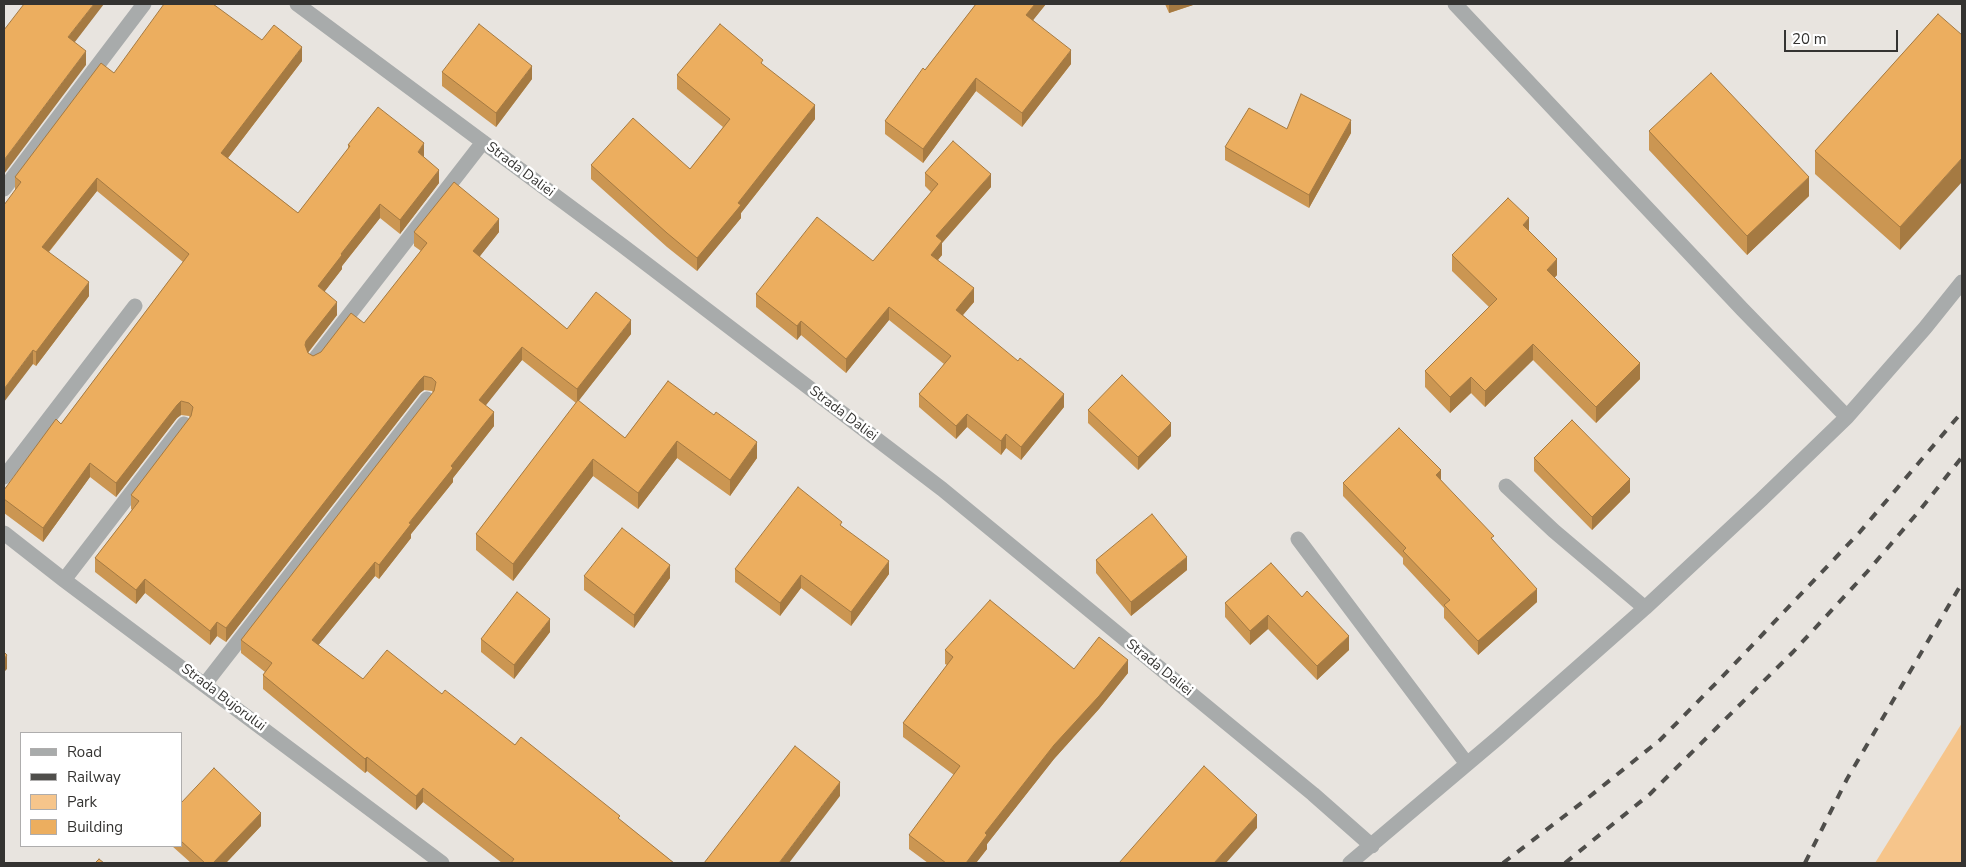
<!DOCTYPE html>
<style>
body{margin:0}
#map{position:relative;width:1966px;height:867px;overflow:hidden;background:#e8e4df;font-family:"Nunito Sans",sans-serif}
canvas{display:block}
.frame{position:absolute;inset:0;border:5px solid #343331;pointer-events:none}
.legend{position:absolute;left:20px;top:732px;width:162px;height:115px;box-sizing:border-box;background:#fff;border:1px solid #aeadad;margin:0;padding:6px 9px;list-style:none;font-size:15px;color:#343331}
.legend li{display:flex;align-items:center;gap:10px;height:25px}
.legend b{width:25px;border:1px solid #aeadad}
.scale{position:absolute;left:1784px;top:30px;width:114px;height:22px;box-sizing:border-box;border:2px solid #343331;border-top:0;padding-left:6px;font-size:15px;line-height:18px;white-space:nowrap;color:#343331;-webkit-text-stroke:4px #fff;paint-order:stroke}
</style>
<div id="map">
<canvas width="1966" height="867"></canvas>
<div class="frame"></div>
<ul class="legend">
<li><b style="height:6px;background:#a8abab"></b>Road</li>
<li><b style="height:6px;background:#4f4e4b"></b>Railway</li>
<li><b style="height:14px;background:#f6c58b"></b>Park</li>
<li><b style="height:14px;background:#ecae5f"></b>Building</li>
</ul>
<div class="scale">20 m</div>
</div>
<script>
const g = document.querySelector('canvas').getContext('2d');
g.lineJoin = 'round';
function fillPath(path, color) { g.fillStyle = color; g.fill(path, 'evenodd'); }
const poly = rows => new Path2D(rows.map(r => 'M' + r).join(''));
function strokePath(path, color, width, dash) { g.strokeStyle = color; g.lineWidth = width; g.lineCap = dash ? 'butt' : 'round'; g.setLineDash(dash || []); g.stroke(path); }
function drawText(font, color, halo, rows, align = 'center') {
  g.font = font + ' "Nunito Sans",sans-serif'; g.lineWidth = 5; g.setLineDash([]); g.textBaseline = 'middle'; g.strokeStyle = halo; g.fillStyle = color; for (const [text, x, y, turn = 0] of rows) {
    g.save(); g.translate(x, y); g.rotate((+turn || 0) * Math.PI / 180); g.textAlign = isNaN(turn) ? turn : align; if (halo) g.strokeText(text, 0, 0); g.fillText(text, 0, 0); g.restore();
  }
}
fillPath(poly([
 [1962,723,1962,863,1875,863]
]), '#f6c58b');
strokePath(poly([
 [297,4,623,246,942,489,1313,794,1372,846],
 [1455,4,1742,309,1847,417],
 [4,189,144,4],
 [314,360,483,142],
 [4,477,135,306],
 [1506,486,1554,531,1645,608],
 [4,533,64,580,442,863],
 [1298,539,1467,764],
 [64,580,184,424],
 [205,684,427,399],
 [1350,863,1499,737,1645,608,1762,499,1847,417,1925,328,1962,282]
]), '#a8abab', 15);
strokePath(poly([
 [1503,863,1584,801,1660,740,1722,677,1859,533,1962,412],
 [1565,863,1650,794,1793,652,1867,572,1920,510,1962,457],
 [1805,863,1847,779,1962,583]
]), '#4f4e4b', 4, [9, 9]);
fillPath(poly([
 [976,4,1046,4,1033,20,1071,64,1022,127,976,91,923,163,885,134,885,121,925,70],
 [1165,4,1196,4,1169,13],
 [1938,14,1900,250,1815,174,1815,151],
 [262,40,302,61,228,158,298,213,348,149,348,145,424,157,439,183,400,234,380,218,342,266,342,269,324,292,337,315,308,353,313,356,321,352,364,323,421,251,414,246,414,232,499,232,479,257,567,329,631,334,578,401,625,438,668,381,757,458,730,496,677,458,638,509,593,476,513,581,476,550,476,534,576,403,522,360,485,405,494,426,453,478,453,482,411,534,411,538,379,579,375,576,318,645,363,679,442,694,515,745,620,820,674,863,502,863,423,802,416,810,367,771,365,773,263,689,263,675,265,672,241,653,241,640,433,393,432,391,424,390,420,393,226,642,217,636,210,645,145,593,136,604,95,572,95,558,132,510,131,509,131,495,190,418,189,416,181,415,177,418,116,497,90,477,43,542,4,513,4,490,61,424,183,262,97,191,49,252,89,296,36,366,33,364,15,190,15,177,114,73],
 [763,65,815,119,741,213,741,218,697,271,667,247,591,179,591,165,690,169,723,127,677,89,677,75],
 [442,72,532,79,496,127,442,86],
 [1649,131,1809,196,1747,255,1649,150],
 [1351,133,1309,208,1225,160,1225,147],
 [925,173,991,187,942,243,942,255,938,260,974,302,963,315,1064,407,1021,460,1006,448,1001,455,967,427,956,439,919,407,919,394,944,364,889,320,846,373,801,335,797,340,756,307,756,294,873,261,931,192,925,186],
 [1529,231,1557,275,1554,278,1640,379,1596,423,1533,360,1485,407,1471,393,1450,413,1425,387,1425,371,1489,307,1452,271,1452,255],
 [1088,410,1171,436,1138,470,1088,423],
 [1534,458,1630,492,1592,530,1534,471],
 [1441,480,1494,541,1537,602,1478,655,1444,618,1444,608,1403,564,1403,558,1343,496,1343,483],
 [842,526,889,574,851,626,801,588,780,616,735,582,735,569],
 [1096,560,1187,570,1131,616,1096,573],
 [1271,563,1349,650,1317,680,1268,629,1250,645,1225,617,1225,603],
 [584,576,670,578,634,628,584,590],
 [550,632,514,679,481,652,481,639],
 [945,650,1074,669,1128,673,1099,709,1054,759,987,844,987,849,976,863,928,863,909,849,909,835,954,775,903,737,903,723,947,665,945,664],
 [181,803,261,826,226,863,191,863,172,846,181,846]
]), '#cb9652');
fillPath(poly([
 [94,4,104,4,68,51,68,37],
 [1035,4,1046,4,1026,29,1026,15],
 [1169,4,1196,4,1169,13],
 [302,47,302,61,221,167,221,153],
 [1071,50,1071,64,1022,127,1022,113],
 [86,51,86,65,4,174,4,160],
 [532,66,532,79,496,127,496,113],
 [976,78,976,91,923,163,923,149],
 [815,105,815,119,741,213,741,218,697,271,697,258,738,203],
 [1351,120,1351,133,1309,208,1309,195],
 [424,143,424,157,418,166,418,152],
 [1962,158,1962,182,1900,250,1900,227],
 [439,170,439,183,400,234,400,220],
 [991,174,991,187,942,243,942,255,931,268,931,255,936,236],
 [1809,177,1809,196,1747,255,1747,236],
 [97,178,97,191,42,260,42,247],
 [380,204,380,218,342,266,342,269,318,300,318,286,341,254],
 [1529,218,1529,234,1523,225],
 [499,219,499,232,473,265,473,251],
 [1557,259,1557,275,1547,286,1547,270],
 [89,282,89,296,36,366,36,352],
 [974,288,974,302,956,323,956,310],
 [337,302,337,315,306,355,305,345,306,341],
 [889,307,889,320,846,373,846,359],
 [631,320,631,334,577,403,577,389],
 [801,321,801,335,797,340,797,326],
 [1533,344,1533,360,1485,407,1485,391],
 [522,347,522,360,479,414,479,400],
 [33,350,33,364,4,402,4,389],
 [1640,363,1640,379,1596,423,1596,407],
 [424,376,424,390,420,393,226,642,226,628,420,380],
 [1471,377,1471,393,1450,413,1450,397],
 [1064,394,1064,407,1021,460,1021,447],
 [181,401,181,415,177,418,116,497,116,483,177,405],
 [494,412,494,426,453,478,453,482,411,534,411,538,379,579,379,565,451,466],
 [967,414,967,427,956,439,956,426],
 [1171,423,1171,436,1138,470,1138,457],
 [1006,434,1006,448,1001,455,1001,441],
 [677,441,677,458,638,509,638,493],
 [757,442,757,458,730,496,730,480],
 [593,459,593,476,513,581,513,564],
 [90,463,90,477,43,542,43,528],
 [1441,470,1441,484,1436,475],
 [1630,479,1630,492,1592,530,1592,517],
 [1187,557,1187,570,1131,616,1131,602],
 [889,561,889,574,851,626,851,612],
 [375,562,375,576,312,653,312,640],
 [670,565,670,578,634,628,634,615],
 [801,575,801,588,780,616,780,603],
 [145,579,145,593,136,604,136,590],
 [1537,589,1537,602,1478,655,1478,641],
 [1268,615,1268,629,1250,645,1250,631],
 [550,619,550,632,514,679,514,665],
 [217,622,217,636,210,645,210,631],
 [1349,636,1349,650,1317,680,1317,666],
 [7,655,7,669,4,672,4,659],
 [1128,660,1128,673,1099,709,1054,759,987,844,987,849,976,863,966,863,985,833,1054,745],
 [367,757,367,771,365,773,365,759],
 [840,782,840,796,789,863,779,863],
 [423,788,423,802,416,810,416,796],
 [261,813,261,826,226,863,213,863],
 [1257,815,1257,828,1226,863,1214,863]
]), '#a57a42');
const building = poly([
 [24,4,94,4,68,37,86,51,4,160,4,30,24,4],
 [164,4,213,4,262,40,274,25,302,47,221,153,298,213,350,146,348,145,378,107,424,143,418,152,439,170,400,220,380,204,341,254,342,255,318,286,337,302,306,341,305,345,308,353,313,356,321,352,351,313,364,323,427,243,414,232,454,182,499,219,473,251,567,329,596,292,631,320,577,389,522,347,479,400,494,412,451,466,453,468,409,523,411,524,379,565,375,562,312,640,363,679,387,650,442,694,445,690,515,745,521,737,620,816,618,818,674,863,511,863,514,859,423,788,416,796,367,757,365,759,263,675,272,663,241,640,434,391,436,382,432,378,424,376,420,380,226,628,217,622,210,631,145,579,136,590,95,558,139,501,131,495,191,416,193,407,189,403,181,401,177,405,116,483,90,463,43,528,4,499,4,490,56,419,61,424,189,254,97,178,42,247,89,282,36,352,33,350,4,389,4,205,21,182,15,177,101,63,114,73,164,4],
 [976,4,1035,4,1026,15,1071,50,1022,113,976,78,923,149,885,121,923,68,925,70,976,4],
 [1938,14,1962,35,1962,158,1900,227,1815,151,1938,14],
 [479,24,532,66,496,113,442,72,479,24],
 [720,24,763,60,761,63,815,105,738,203,741,205,697,258,667,233,591,165,633,118,690,169,730,119,677,75,720,24],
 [1711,73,1809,177,1747,236,1649,131,1711,73],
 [1301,94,1351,120,1309,195,1225,147,1249,108,1287,129,1301,94],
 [953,141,991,174,936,236,942,241,931,255,974,288,956,310,1018,361,1020,358,1064,394,1021,447,1006,434,1001,441,967,414,956,426,919,394,951,356,889,307,846,359,801,321,797,326,756,294,817,217,873,261,938,184,925,173,953,141],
 [1508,198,1529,218,1523,225,1557,259,1547,270,1640,363,1596,407,1533,344,1485,391,1471,377,1450,397,1425,371,1497,299,1452,255,1508,198],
 [1122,375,1171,423,1138,457,1088,410,1122,375],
 [668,381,714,415,716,412,757,442,730,480,677,441,638,493,593,459,513,564,476,534,578,400,625,438,668,381],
 [1572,420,1630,479,1592,517,1534,458,1572,420],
 [1399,428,1441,470,1436,475,1494,536,1491,538,1537,589,1478,641,1444,605,1450,600,1403,551,1406,548,1343,483,1399,428],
 [798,487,842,522,840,525,889,561,851,612,801,575,780,603,735,569,798,487],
 [1152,514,1187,557,1131,602,1096,560,1152,514],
 [622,528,670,565,634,615,584,576,622,528],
 [1271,563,1302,597,1307,591,1349,636,1317,666,1268,615,1250,631,1225,603,1271,563],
 [517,592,550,619,514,665,481,639,517,592],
 [990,600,1074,669,1099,637,1128,660,1099,696,1054,745,985,833,987,835,966,863,946,863,909,835,960,766,903,723,953,657,945,650,990,600],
 [4,652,7,655,4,659,4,652],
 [795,746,840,782,779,863,704,863,795,746],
 [1204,766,1257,815,1214,863,1119,863,1204,766],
 [214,768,261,813,213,863,205,863,181,841,181,803,214,768],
 [99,859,104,863,95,863,99,859]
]);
fillPath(building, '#ecae5f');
strokePath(building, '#a57a42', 1);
drawText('14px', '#343331', '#fff', [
 ["Strada Daliei",520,170,37],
 ["Strada Daliei",843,414,37],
 ["Strada Daliei",1159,668,39],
 ["Strada Bujorului",223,698,37]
]);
</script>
